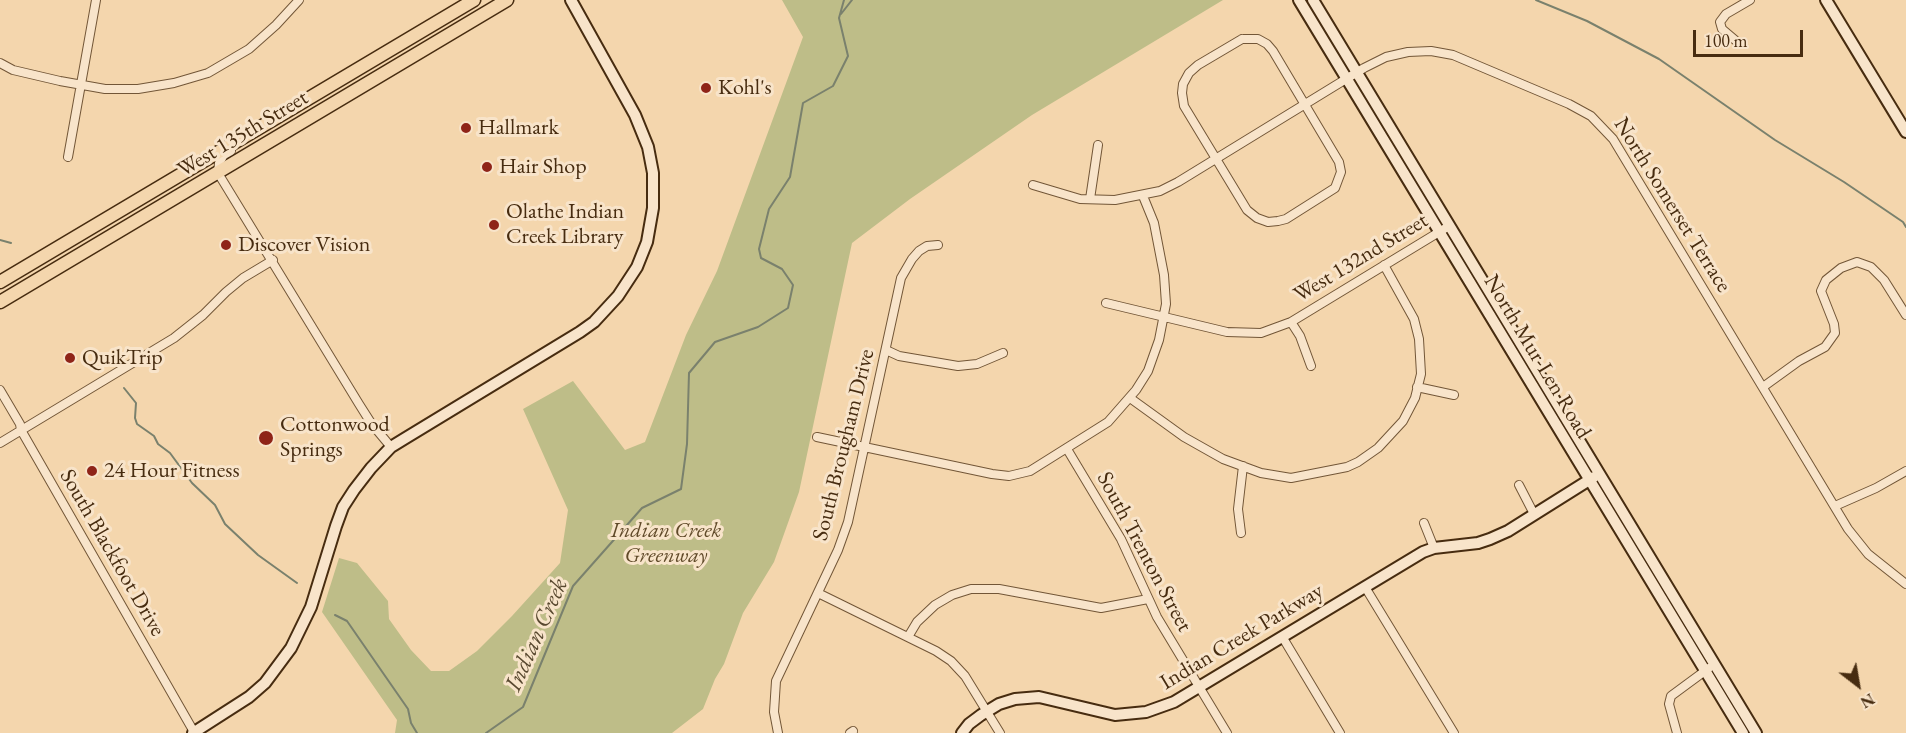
<!DOCTYPE html>
<style>
body{margin:0}
#map{position:relative;width:1906px;height:733px;overflow:hidden;background:#f4d6ad;font-family:"EB Garamond",serif}
canvas{display:block}
.north{position:absolute;left:1828px;top:655px;width:60px;height:60px;-webkit-text-stroke:4px #f8e4ca;paint-order:stroke;rotate:149deg;font-size:16px;font-weight:700;line-height:24px;text-align:center;color:#472c10}
.north::after{content:'';display:block;margin:auto;width:21px;height:27px;background:#472c10;clip-path:polygon(50% 0,100% 100%,50% 72%,0 100%)}
.scale{position:absolute;left:1693px;top:30px;width:110px;height:27px;box-sizing:border-box;border:3px solid #472c10;border-top:0;padding-left:8px;font-size:18px;line-height:21px;white-space:nowrap;color:#472c10;-webkit-text-stroke:4px #f8e4ca;paint-order:stroke}
</style>
<div id="map">
<canvas width="1906" height="733"></canvas>
<div class="north">N</div>
<div class="scale">100 m</div>
</div>
<script>
const g = document.querySelector('canvas').getContext('2d');
g.lineJoin = 'round';
function fillPath(path, color) { g.fillStyle = color; g.fill(path, 'evenodd'); }
const poly = rows => new Path2D(rows.map(r => 'M' + r).join(''));
function strokePath(path, color, width, dash) { g.strokeStyle = color; g.lineWidth = width; g.lineCap = dash ? 'butt' : 'round'; g.setLineDash(dash || []); g.stroke(path); }
function drawText(font, color, halo, rows, align = 'center') {
  g.font = font + ' "EB Garamond",serif'; g.lineWidth = 6; g.setLineDash([]); g.textBaseline = 'middle'; g.strokeStyle = halo; g.fillStyle = color; for (const [text, x, y, turn = 0] of rows) {
    g.save(); g.translate(x, y); g.rotate((+turn || 0) * Math.PI / 180); g.textAlign = isNaN(turn) ? turn : align; if (halo) g.strokeText(text, 0, 0); g.fillText(text, 0, 0); g.restore();
  }
}
fillPath(poly([
 [782,0,1223,0,1032,115,910,199,852,243,799,492,774,562,743,613,724,664,715,679,703,709,672,733,395,733,397,720,322,612,339,558,357,563,388,601,389,619,411,650,431,671,449,671,477,651,512,616,560,563,568,510,523,409,573,381,625,450,645,442,686,335,717,271,803,37]
]), '#bebd88');
strokePath(poly([
 [1536,0,1587,21,1659,59,1775,140,1844,182,1903,222,1906,227],
 [841,14,852,0],
 [0,240,11,243],
 [124,388,136,403,135,418,137,424,154,436,158,444,170,453,192,483,215,505,225,524,258,555,297,583],
 [335,615,347,621,374,660,408,709,411,723,417,733],
 [486,733,523,707,573,586,642,508,681,489,687,444,689,373,715,342,758,327,788,308,793,285,782,269,761,258,759,249,769,209,790,177,803,103,833,86,848,56,839,18,844,0]
]), '#7a816d', 2);
const street = poly([
 [1242,39,1258,39,1267,44,1273,51,1339,162,1341,172,1335,188,1286,219,1278,221,1268,222,1257,218,1247,210,1184,106,1182,93,1183,84,1189,73,1198,65,1242,39],
 [1735,40,1722,29,1720,22,1726,14,1750,0],
 [0,63,13,70,60,81,105,89,138,89,174,83,208,73,249,49,276,25,299,0],
 [231,151,224,155,219,163,218,173,359,404,371,423,391,447],
 [68,157,96,0],
 [1033,185,1080,199,1115,200,1160,191,1178,182,1364,68,1386,57,1408,52,1431,51,1453,55,1569,104,1591,116,1613,139,1848,529,1868,554,1906,584],
 [1090,199,1098,145],
 [1106,303,1227,332,1261,333,1291,322,1449,226],
 [1291,322,1300,336,1311,366],
 [886,350,899,356,958,366,977,364,1003,353],
 [1417,387,1454,395],
 [1763,387,1799,361,1825,347,1835,333,1834,324,1821,291,1826,280,1841,268,1857,262,1871,267,1884,280,1906,315],
 [0,390,20,424,21,430,194,732],
 [1130,398,1184,437,1223,459,1261,473,1291,478,1347,467,1358,462,1378,448,1403,421,1415,398,1421,374,1419,339,1414,319,1384,265],
 [817,437,992,474,1009,476,1030,471,1108,422,1136,390,1148,371,1159,340,1166,304,1164,275,1154,223,1143,196],
 [0,443,174,338,203,315,226,292,243,278,273,260],
 [1067,449,1121,539,1157,617,1227,733],
 [1519,485,1534,514],
 [1835,506,1876,488,1906,471],
 [1424,523,1434,548],
 [1241,533,1238,509,1243,466],
 [1365,587,1454,733],
 [818,593,936,651,951,661,965,676,1000,733],
 [908,637,917,622,935,605,952,595,971,589,999,589,1101,608,1148,599],
 [1283,638,1340,733],
 [778,733,774,712,776,681,838,550,848,522,901,278,912,259,919,251,927,246,938,245],
 [850,733,853,731],
 [1677,733,1669,704,1671,696,1709,668]
]);
const secondary = poly([
 [1299,0,1743,733],
 [1313,0,1756,733],
 [1826,0,1906,132],
 [193,733,249,697,265,683,291,648,311,607,336,526,343,507,354,490,371,468,391,447,404,439,580,332,594,322,618,296,637,267,647,242,653,208,653,173,648,147,635,115,571,0],
 [962,733,969,724,981,715,999,704,1015,699,1039,697,1115,715,1146,712,1174,702,1423,552,1434,548,1478,543,1490,539,1508,531,1594,477]
]);
const primary = poly([
 [0,282,474,0],
 [0,302,507,0]
]);
strokePath(street, '#725637', 10);
strokePath(secondary, '#472c10', 14);
strokePath(primary, '#472c10', 15);
strokePath(street, '#f8e4ca', 8);
strokePath(secondary, '#f8e4ca', 10);
strokePath(primary, '#f4d6ad', 12);
for (const [x, y, r, color] of [
 [706,88,6,"#8f2418"],
 [466,128,6,"#8f2418"],
 [487,167,6,"#8f2418"],
 [494,225,6,"#8f2418"],
 [226,245,6,"#8f2418"],
 [70,358,6,"#8f2418"],
 [266,438,8,"#8f2418"],
 [92,471,6,"#8f2418"]
]) { const dot = new Path2D(); dot.arc(x, y, r, 0, 2 * Math.PI); g.fillStyle = color; g.fill(dot); strokePath(dot, '#f8e4ca', 2); }
drawText('22px', '#472c10', '#f8e4ca', [
 ["Kohl's",718,88],
 ["Hallmark",478,128],
 ["Hair Shop",499,167],
 ["Olathe Indian",506,212],
 ["Creek Library",506,237],
 ["Discover Vision",238,245],
 ["QuikTrip",82,358],
 ["Cottonwood",280,425],
 ["Springs",280,450],
 ["24 Hour Fitness",104,471]
], 'left');
drawText('22px', '#472c10', '#f8e4ca', [
 ["West 135th Street",243,134,-31],
 ["North Somerset Terrace",1672,205,58],
 ["West 132nd Street",1361,258,-31],
 ["North Mur-Len Road",1537,357,59],
 ["South Brougham Drive",844,445,-76],
 ["South Trenton Street",1144,552,62],
 ["South Blackfoot Drive",112,553,60],
 ["Indian Creek Parkway",1242,637,-31]
]);
drawText('italic 22px', '#5f4928', '#f8e4ca', [
 ["Indian Creek",666,531],
 ["Greenway",666,556]
]);
drawText('italic 24px', '#58482f', '#f8e4ca', [
 ["Indian Creek",537,635,-66]
]);
</script>
